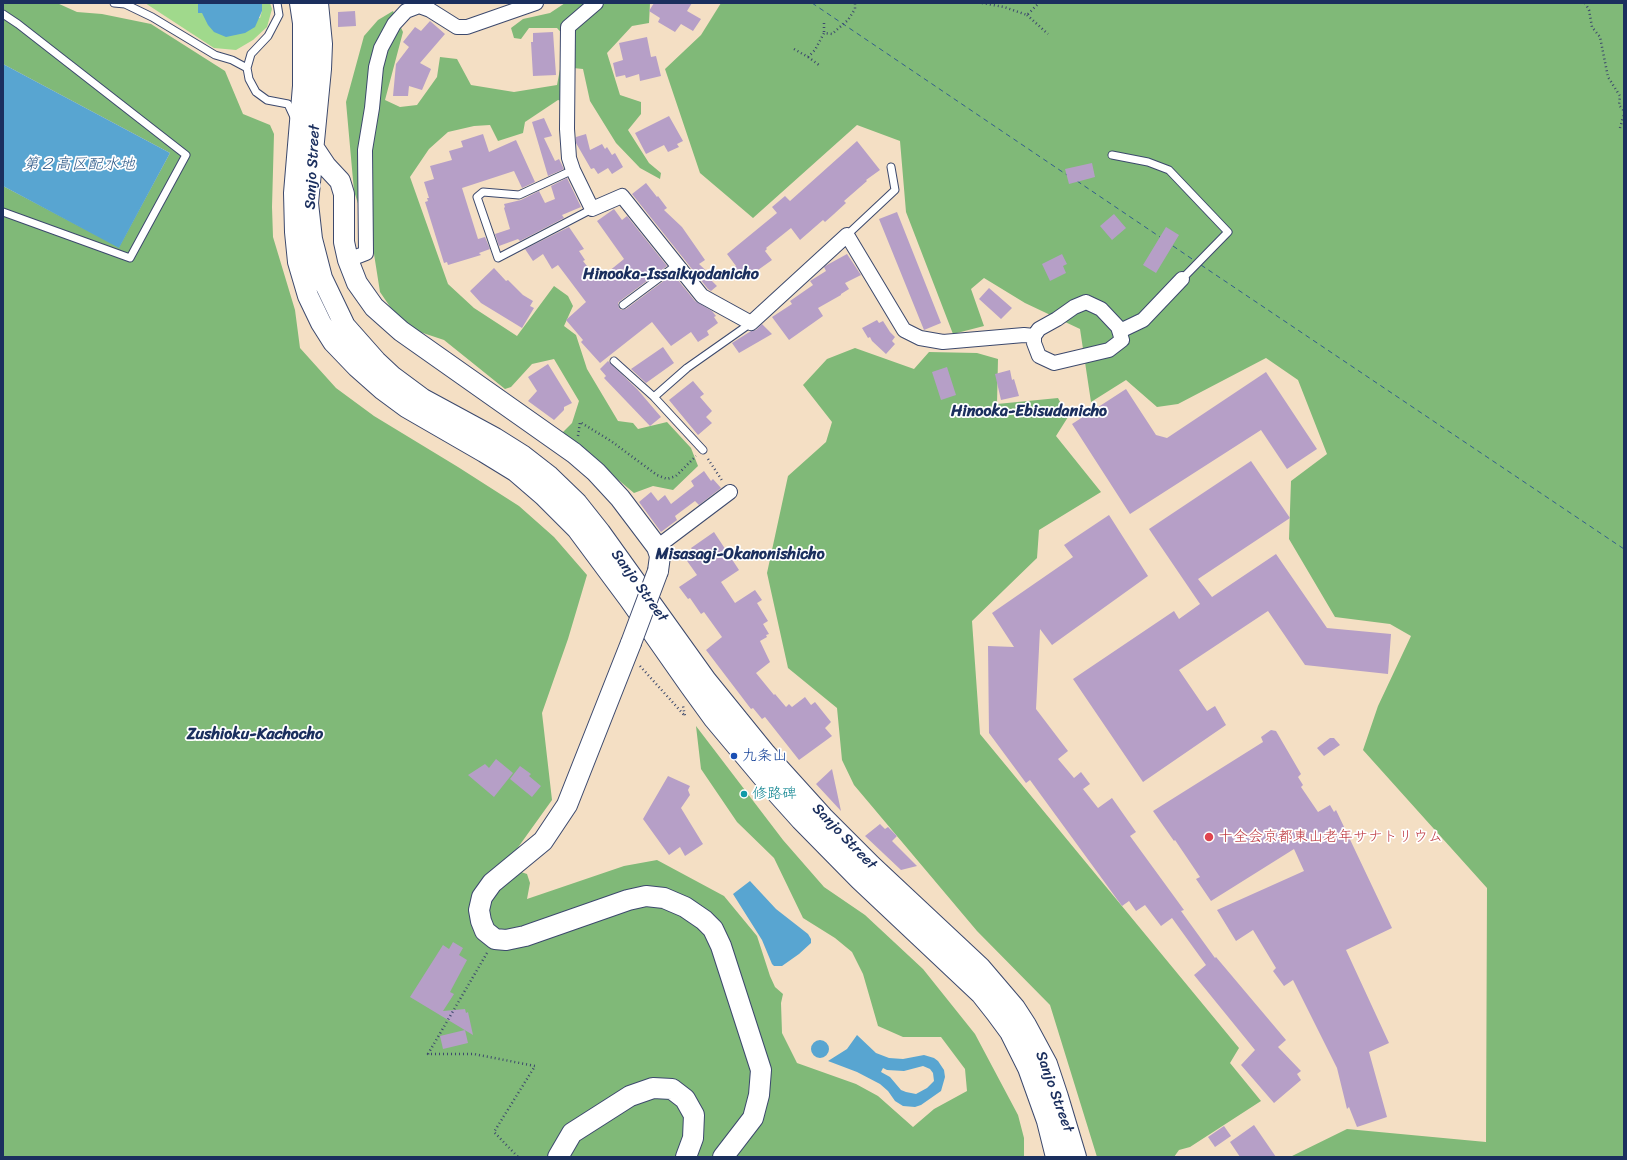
<!DOCTYPE html>
<meta charset="utf-8">
<style>
body{margin:0}
#map{position:relative;width:1627px;height:1160px;overflow:hidden;background:#f4dfc4;font-family:Sriracha,sans-serif}
canvas{display:block}
.frame{position:absolute;inset:0;border:4px solid #1b2f5e;pointer-events:none}
</style>
<div id="map">
<canvas width="1627" height="1160"></canvas>
<div class="frame"></div>
</div>
<script>
const g = document.querySelector('canvas').getContext('2d');
g.lineJoin = 'round';
function fillPath(path, color) { g.fillStyle = color; g.fill(path, 'evenodd'); }
const poly = rows => new Path2D(rows.map(r => 'M' + r).join(''));
function strokePath(path, color, width, dash) { g.strokeStyle = color; g.lineWidth = width; g.lineCap = dash ? 'butt' : 'round'; g.setLineDash(dash || []); g.stroke(path); }
function drawText(font, color, halo, rows, align = 'center') {
  g.font = font + ' Sriracha,"Klee One",sans-serif'; g.lineWidth = 3.5; g.setLineDash([]); g.textBaseline = 'middle'; g.strokeStyle = halo; g.fillStyle = color; for (const [text, x, y, turn = 0] of rows) {
    g.save(); g.translate(x, y); g.rotate((+turn || 0) * Math.PI / 180); g.textAlign = isNaN(turn) ? turn : align; if (halo) g.strokeText(text, 0, 0); g.fillText(text, 0, 0); g.restore();
  }
}
fillPath(poly([
 [145,3,198,3,198,12,260,18,262,11,262,3,270,3,272,9,267,27,253,40,236,50,214,48]
]), '#a0d98c');
fillPath(poly([
 [3,3,57,3,77,12,102,14,151,24,225,71,243,114,270,125,274,134,272,207,273,237,295,310,300,348,336,388,374,416,458,467,519,506,554,537,587,575,568,639,542,713,552,800,514,853,518,871,527,874,530,883,527,899,624,866,657,860,724,896,757,936,770,976,775,987,783,994,781,1003,782,1033,797,1063,856,1084,878,1096,913,1127,934,1109,967,1091,965,1069,941,1037,903,1037,878,1026,863,974,852,952,835,938,803,918,774,858,737,822,701,769,696,726,783,840,824,887,865,915,923,969,975,1034,1018,1115,1024,1138,1024,1156,1019,1157,3,1157,3,186,119,247,170,153,3,64],
 [565,3,650,3,649,23,632,26,607,53,620,95,641,102,641,114,628,130,649,163,661,173,660,179,640,168,616,143,590,101,583,69,573,68,574,105,558,100,525,122,523,133,498,141,490,125,474,126,448,132,429,149,410,177,448,284,474,308,517,336,554,286,568,296,573,306,564,326,576,335,587,369,618,421,633,423,638,429,667,422,691,448,698,466,673,490,653,486,634,493,562,433,572,423,579,401,554,359,532,364,511,387,505,389,444,340,414,330,397,317,380,292,374,254,354,191,346,102,364,36,378,20,393,11,403,32,385,100,400,107,417,105,437,77,440,57,457,59,471,85,514,92,557,85,561,64,575,48,557,28,529,28,521,39,514,38,511,28,523,19,550,13],
 [721,3,1624,3,1624,1157,1290,1157,1347,1129,1486,1142,1487,888,1363,750,1378,706,1411,636,1390,624,1335,617,1289,539,1291,481,1327,454,1298,380,1266,358,1178,404,1157,407,1126,380,1091,402,1080,329,1025,303,984,278,971,289,984,326,953,334,906,212,900,141,857,125,753,218,700,173,665,69,701,35],
 [855,348,914,369,929,352,977,353,998,359,997,404,1058,398,1068,417,1056,436,1101,492,1039,530,1037,558,972,621,980,734,1239,1048,1230,1063,1261,1101,1190,1147,1179,1150,1174,1157,1097,1157,1050,1005,977,931,854,785,842,760,837,708,788,668,767,573,788,476,826,442,832,422,803,385,827,359]
]), '#80b978');
fillPath(poly([
 [198,3,262,3,262,11,255,27,245,33,226,37,214,32,208,25,202,13,198,13],
 [3,64,170,153,119,248,3,186],
 [750,881,776,909,808,934,811,939,811,943,799,954,782,966,774,966,772,964,762,940,733,894],
 [857,1035,876,1053,889,1058,903,1059,924,1055,934,1058,938,1061,944,1070,945,1077,941,1091,921,1105,915,1107,903,1106,895,1101,888,1091,880,1084,857,1072,828,1061,847,1049],
 [923,1066,930,1069,933,1073,934,1081,927,1088,916,1094,906,1092,901,1090,890,1077,881,1072,883,1068,887,1070,904,1071],
 '811 1049a9 9 0 1 1 18 0a9 9 0 1 1-18 0Z'
]), '#58a5d1');
strokePath(poly([
 [812,3,1067,175],
 [1077,181,1160,237],
 [1173,246,1195,261],
 [1201,265,1624,549]
]), '#335e8c', 1, [5, 4]);
fillPath(poly([
 [654,3,692,3,687,11,701,19,693,31,681,24,675,32,658,22,660,18,649,11],
 [355,11,356,26,338,27,338,12],
 [430,21,445,34,420,63,431,69,422,90,409,86,408,96,393,96,396,64,409,47,403,42,415,27,421,31],
 [553,32,556,75,533,76,531,42,533,42,533,33],
 [647,37,651,57,656,56,661,76,640,81,639,74,626,78,625,75,616,77,613,63,623,60,619,43],
 [669,116,683,141,677,144,679,147,668,152,664,145,646,154,635,133],
 [544,118,552,136,544,138,555,161,559,159,564,169,548,176,532,122],
 [483,134,489,152,516,140,535,182,522,188,514,171,462,188,478,239,485,237,490,249,479,253,481,255,448,265,447,262,444,263,425,202,428,201,427,198,429,198,424,182,434,179,430,166,452,160,449,151,463,147,461,141],
 [586,134,590,150,602,144,605,149,607,147,612,155,615,153,623,167,612,174,608,168,598,174,594,168,591,169,576,143,576,137],
 [857,141,880,170,866,180,867,181,844,201,846,203,834,214,825,222,823,220,800,240,791,228,766,248,767,249,765,251,772,260,744,280,734,267,736,266,727,254,777,213,772,207,785,196,790,201],
 [1092,163,1095,177,1069,184,1065,169],
 [567,178,581,207,562,215,564,218,520,241,518,239,499,246,495,234,510,229,504,208,505,207,504,204,521,200,539,191,545,203,555,199,551,186],
 [646,183,657,197,658,196,667,208,664,210,682,227,705,260,699,264,714,278,711,280,717,286,711,291,708,289,632,194],
 [614,209,622,220,627,216,667,266,620,301,618,303,619,308,621,310,626,309,673,274,695,301,712,311,716,316,714,317,718,323,707,331,709,335,698,342,691,332,671,346,652,322,600,363,581,342,583,340,566,320,586,302,558,265,552,269,543,254,533,261,525,249,569,227,584,249,579,251,585,260,583,261,598,280,624,259,597,221],
 [897,212,941,323,924,330,879,219],
 [1114,214,1126,228,1112,240,1100,226],
 [1166,227,1179,235,1156,273,1143,265],
 [847,254,861,275,845,283,849,289,841,294,841,295,818,308,823,316,789,340,772,317,792,304,790,301,813,285,810,281,826,271,824,267,827,265],
 [1062,254,1067,264,1063,266,1066,273,1050,281,1042,264],
 [494,268,506,281,508,280,523,295,533,301,530,306,534,308,522,328,481,303,470,291],
 [989,288,1012,308,1001,319,979,299],
 [877,320,879,323,883,321,890,332,895,337,892,341,895,344,886,354,872,341,870,337,868,338,862,328],
 [762,324,772,334,739,353,732,343,751,331,756,330],
 [663,347,674,363,646,383,631,369],
 [608,361,637,389,661,417,650,426,604,378,606,376,600,369],
 [548,364,572,403,564,407,564,410,554,420,528,401,537,391,528,377],
 [947,367,956,395,941,400,932,372],
 [1010,370,1012,380,1014,379,1019,396,1001,400,995,374],
 [1266,372,1317,449,1287,469,1261,430,1130,514,1072,424,1126,389,1156,435,1167,438],
 [693,381,704,394,700,397,712,411,706,417,712,423,698,435,669,400],
 [1251,461,1290,518,1198,579,1212,597,1276,554,1327,628,1391,634,1388,674,1305,665,1268,611,1179,670,1207,711,1215,706,1226,725,1143,782,1073,679,1174,611,1179,619,1200,604,1149,529],
 [704,471,711,481,713,479,721,488,699,505,695,501,675,516,677,520,661,532,639,502,651,492,658,501,665,495,671,504,694,486,691,481],
 [1109,515,1148,576,1052,645,1040,629,1036,709,1068,751,1058,759,1074,778,1081,772,1090,784,1083,789,1098,808,1112,798,1136,832,1130,836,1184,910,1181,911,1215,958,1216,957,1286,1040,1278,1047,1301,1071,1297,1074,1301,1080,1274,1103,1241,1065,1255,1050,1194,975,1206,965,1172,918,1161,926,1145,905,1136,911,1129,901,1122,906,1030,780,1026,783,989,733,988,646,1014,647,992,613,1073,557,1064,545],
 [714,532,739,570,721,582,735,603,755,590,762,600,757,603,768,621,763,624,769,634,766,635,767,637,760,641,770,662,756,673,774,695,775,694,786,707,789,704,792,707,805,697,811,705,815,702,831,722,825,728,832,736,799,760,765,717,762,719,753,708,751,709,706,650,722,637,704,612,701,614,690,598,688,599,679,587,697,575,685,558,694,552,691,548],
 [1271,730,1276,731,1301,774,1298,777,1303,785,1301,787,1318,812,1330,805,1334,812,1336,810,1392,928,1346,950,1389,1043,1369,1052,1387,1117,1357,1127,1349,1107,1347,1109,1337,1068,1293,980,1284,986,1273,971,1276,968,1253,930,1236,941,1217,910,1304,871,1294,849,1211,901,1196,879,1200,877,1175,840,1174,841,1153,811,1263,742,1261,737],
 [1330,738,1334,738,1340,745,1324,756,1317,748],
 [496,759,513,773,494,797,468,775,485,764,489,768],
 [520,766,531,774,529,776,541,786,532,797,510,779],
 [832,769,841,811,816,784],
 [668,776,690,786,688,790,690,795,681,808,703,844,685,856,680,847,669,855,643,819],
 [880,824,885,829,888,827,897,836,892,841,917,866,901,870,865,836],
 [453,942,463,948,459,955,467,960,450,992,454,994,443,1011,465,1009,466,1013,468,1012,473,1035,410,997,443,945,449,949],
 [465,1030,468,1043,443,1049,440,1036],
 [1254,1125,1276,1157,1240,1157,1230,1142],
 [1224,1126,1231,1136,1215,1147,1208,1137]
]), '#b69fc7');
const lane = poly([
 [114,3,125,4,152,17,215,55,232,60,247,68],
 [277,3,279,15,268,36,251,54,247,68,249,79,256,92,267,100,288,104,294,117],
 [3,14,18,24,186,155,130,258,3,212],
 [1112,155,1148,162,1169,170,1228,232,1182,279],
 [573,170,519,195,483,192,477,197,498,258,592,209],
 [847,235,895,190,891,167],
 [623,305,678,264],
 [614,361,654,397,703,450],
 [654,397,687,368,751,323]
]);
const street = poly([
 [596,3,568,27,567,129,569,158,573,170,592,209,622,196,702,296,751,323,847,235,904,330,920,338,943,342,1024,335,1034,336],
 [348,260,366,253,365,150,372,108,376,67,381,48,394,24,406,11,419,6,430,10,457,27,467,27,536,3],
 [1086,302,1101,309,1118,327,1122,340,1109,350,1054,363,1039,356,1034,343,1034,336,1039,329,1057,319,1074,307,1086,302],
 [1120,331,1143,320,1182,279],
 [657,547,730,492]
]);
const secondary = poly([
 [300,3,303,23,303,86,294,193,295,232,298,262,308,296,321,323,333,342,357,367,383,390,406,407,484,452,515,471,544,496,577,529,629,599,690,686,714,719,766,781,801,820,860,880,981,994,996,1013,1010,1032,1028,1068,1047,1121,1056,1157],
 [318,3,322,44,321,69,308,203,312,239,322,278,345,326,376,361,392,376,423,399,495,438,522,455,549,476,577,503,600,532,706,680,766,754,823,817,871,865,980,967,1015,1008,1026,1025,1047,1064,1058,1097,1076,1157],
 [310,142,326,166,340,181,344,194,344,242,348,260,357,283,374,307,401,331,574,453,596,472,620,498,657,547,660,556,658,571],
 [631,643,567,805,543,841,492,883,482,897,479,910,481,921,485,931,495,939,506,940,525,936,628,900,646,896,664,898,685,907,704,920,713,929,721,946,761,1070,759,1095,753,1118,723,1157],
 [558,1157,572,1133,630,1096,653,1088,672,1089,685,1099,694,1115,693,1138,686,1157]
]);
strokePath(lane, '#3c496d', 9);
strokePath(street, '#3c496d', 16);
strokePath(secondary, '#3c496d', 22);
strokePath(poly([
 [982,3,1004,7,1027,15,1039,3],
 [1585,3,1589,10,1592,27,1600,37,1608,77,1620,96,1619,105,1624,111],
 [1027,15,1048,34],
 [824,23,824,33],
 [794,49,808,57,815,50,824,33,832,34,848,20,855,9,855,3],
 [808,57,819,65],
 [1620,128,1624,114],
 [578,436,580,422,611,441,657,475,667,479,676,476,696,456],
 [708,459,723,482],
 [640,666,685,716,683,706],
 [487,953,428,1054,474,1054,535,1066,494,1132,518,1157]
]), '#3c496d', 2.5, [1, 3]);
strokePath(lane, '#fff', 7);
strokePath(street, '#fff', 14);
strokePath(secondary, '#fff', 20);
const secondaryBridge = poly([
 [631,643,658,571]
]);
strokePath(secondaryBridge, '#3c496d', 22, []);
strokePath(secondaryBridge, '#fff', 20);
for (const [x, y, r, color] of [
 [734,756,4,"#1a4fb4"],
 [744,794,4,"#0f9aa8"],
 [1209,837,5,"#e0444e"]
]) { const dot = new Path2D(); dot.arc(x, y, r, 0, 2 * Math.PI); g.fillStyle = color; g.fill(dot); strokePath(dot, '#fff', 1.5); }
drawText('15px', '#1b2f5e', '#fff', [
 ["Sanjo Street",313,167,-87],
 ["Sanjo Street",639,586,54],
 ["Sanjo Street",844,837,46],
 ["Sanjo Street",1054,1092,70]
]);
drawText('15px', '#164399', '#fff', [
 ["九条山",742,756]
], 'left');
drawText('15px', '#0d838f', '#fff', [
 ["修路碑",752,794]
], 'left');
drawText('15px', '#be3a42', '#fff', [
 ["十全会京都東山老年サナトリウム",1218,837]
], 'left');
drawText('italic 16px', '#335e8c', '#fff', [
 ["第２高区配水地",79,165]
]);
drawText('bold 16px', '#1b2f5e', '#fff', [
 ["Hinooka-Issaikyodanicho",671,275],
 ["Hinooka-Ebisudanicho",1029,412],
 ["Misasagi-Okanonishicho",740,555],
 ["Zushioku-Kachocho",255,735]
]);
</script>
